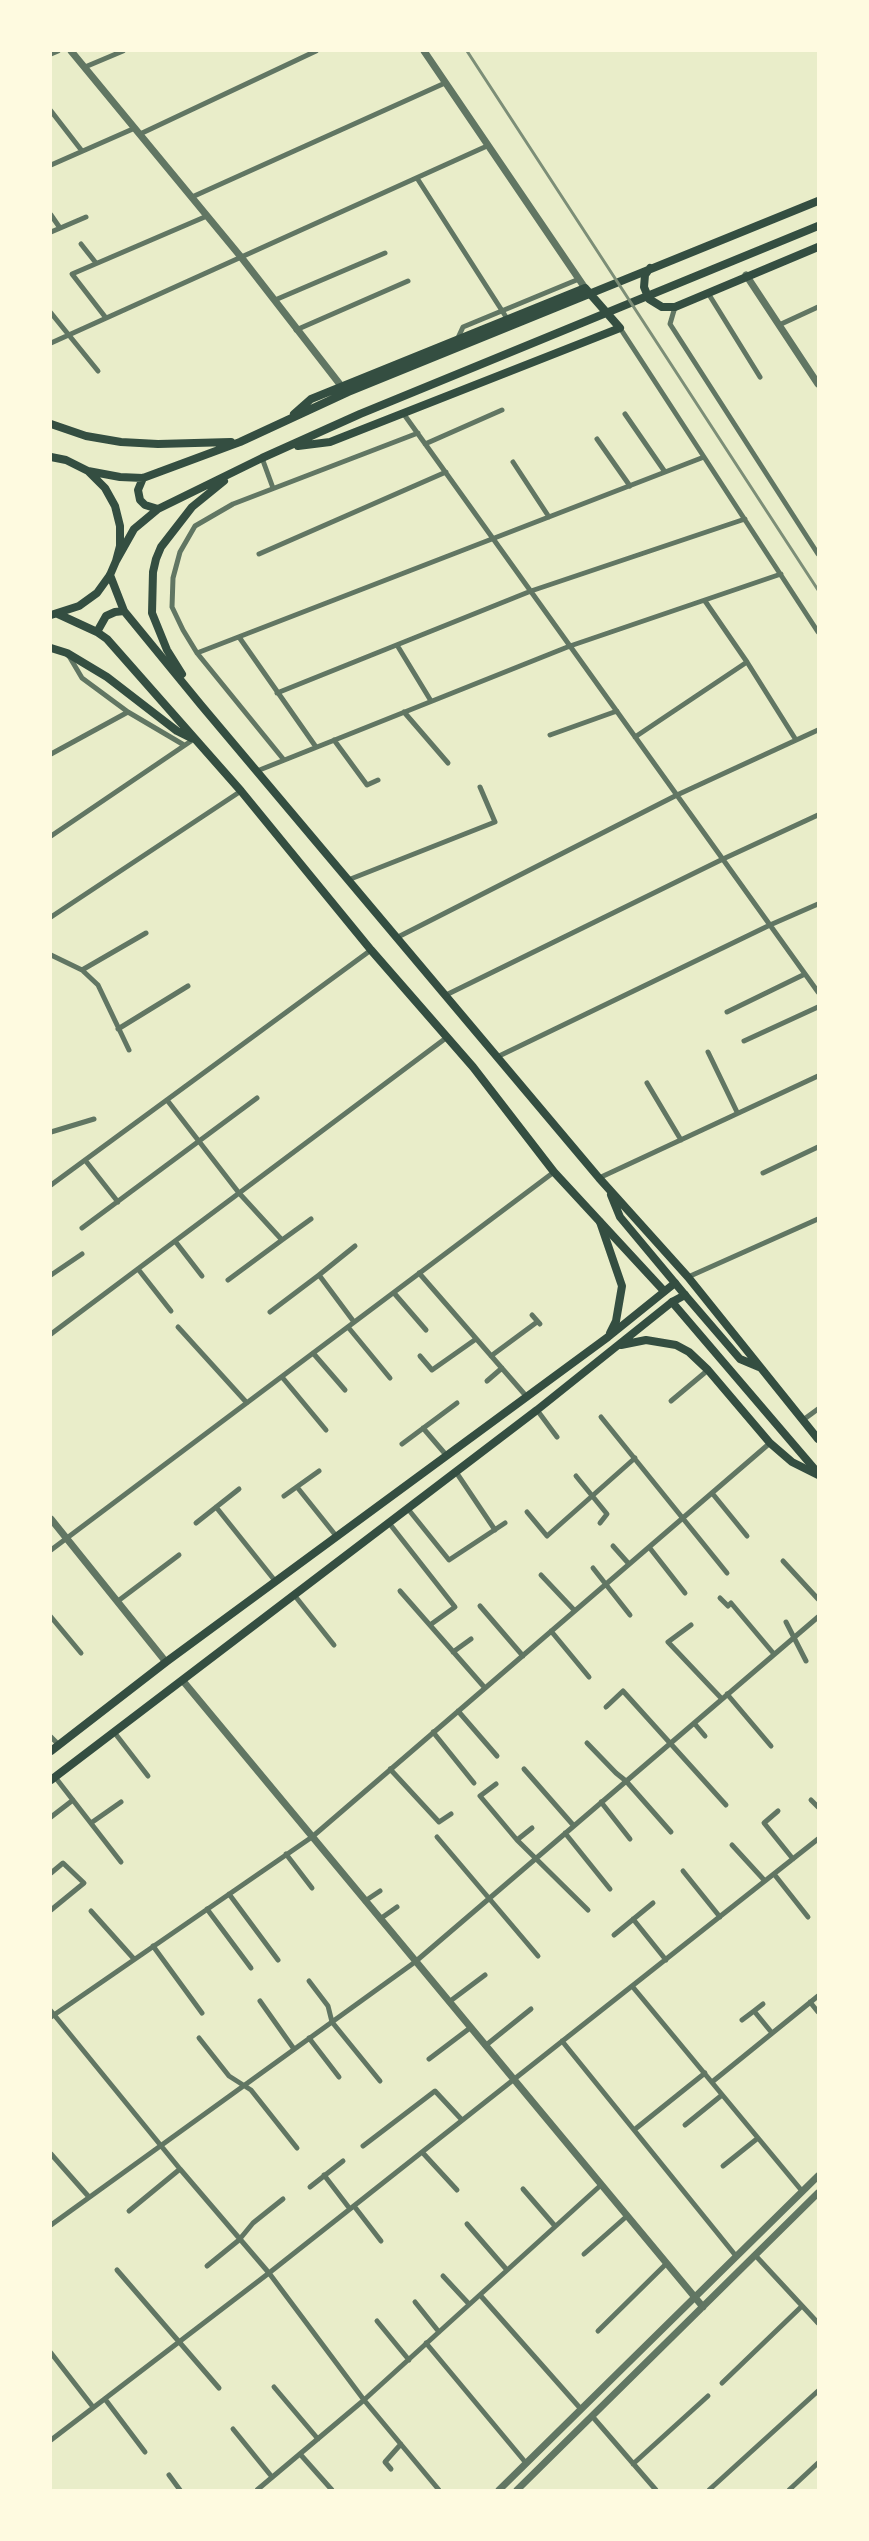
<!DOCTYPE html>
<style>
body{margin:0}
#map{position:relative;width:869px;height:2541px;overflow:hidden;background:#e9edc9;font-family:"Sofia Sans Condensed",sans-serif}
canvas{display:block}
.frame{position:absolute;inset:0;border:52px solid #fefae0;pointer-events:none}
</style>
<div id="map">
<canvas width="869" height="2541"></canvas>
<div class="frame"></div>
</div>
<script>
const g = document.querySelector('canvas').getContext('2d');
g.lineJoin = 'round';
const poly = rows => new Path2D(rows.map(r => 'M' + r).join(''));
function strokePath(path, color, width, dash) { g.strokeStyle = color; g.lineWidth = width; g.lineCap = dash ? 'butt' : 'round'; g.setLineDash(dash || []); g.stroke(path); }
strokePath(poly([
 [51,54,58,51],
 [85,67,123,51],
 [51,111,82,151],
 [140,134,316,51],
 [51,165,135,128],
 [417,178,508,320],
 [192,197,445,83],
 [51,215,60,228],
 [51,232,86,217],
 [81,244,96,263],
 [708,293,760,377],
 [275,300,385,253],
 [675,307,670,324,818,554],
 [51,313,98,371],
 [106,318,72,274,207,216],
 [779,325,818,307],
 [620,328,818,632],
 [296,330,408,281],
 [457,340,463,327,579,279],
 [51,343,487,146],
 [403,413,818,992],
 [625,414,665,472],
 [597,439,630,486],
 [425,444,502,410],
 [262,458,273,488],
 [513,462,549,517],
 [259,554,446,472],
 [705,601,747,662],
 [239,637,316,747],
 [397,645,431,701],
 [197,653,704,457],
 [69,656,82,678,128,712,184,745],
 [277,693,531,591,745,519],
 [404,712,448,763],
 [550,735,617,711],
 [635,737,747,662,796,740],
 [334,740,367,785,378,780],
 [51,754,128,712],
 [284,760,197,653,183,630,172,607,173,578,180,552,195,526,233,504,418,433],
 [257,771,570,646,781,574],
 [51,836,194,739],
 [348,880,495,822,480,787],
 [51,917,241,791],
 [396,938,677,795,818,730],
 [51,955,82,970,98,985,129,1050],
 [82,970,146,933],
 [446,995,723,859,818,815],
 [727,1012,805,974],
 [118,1029,188,986],
 [744,1041,818,1007],
 [708,1052,737,1112],
 [497,1057,770,925,818,904],
 [647,1083,681,1140],
 [167,1100,239,1193,282,1240,311,1219],
 [51,1132,94,1119],
 [85,1160,118,1202],
 [763,1173,818,1147],
 [599,1178,818,1076],
 [51,1185,371,950],
 [82,1228,257,1098],
 [175,1241,202,1276],
 [138,1269,171,1311],
 [419,1273,527,1397],
 [51,1275,82,1254],
 [688,1277,818,1219],
 [228,1280,282,1240],
 [394,1293,426,1330],
 [270,1312,319,1275],
 [532,1315,540,1324],
 [354,1322,319,1275,355,1246],
 [178,1327,247,1403],
 [348,1327,390,1378],
 [51,1334,446,1038],
 [313,1353,345,1390],
 [420,1356,432,1370,476,1339],
 [491,1356,537,1322],
 [282,1377,326,1430],
 [487,1381,502,1368],
 [671,1401,708,1370],
 [537,1410,557,1437],
 [601,1417,727,1573],
 [803,1420,818,1409],
 [423,1428,447,1456],
 [402,1444,457,1403],
 [456,1472,495,1530],
 [576,1476,607,1514,600,1523],
 [297,1487,337,1537],
 [712,1493,747,1536],
 [284,1496,319,1471],
 [216,1507,276,1582],
 [408,1509,449,1560,505,1523],
 [527,1512,547,1536,635,1458],
 [196,1523,239,1489],
 [389,1523,455,1607,430,1625],
 [613,1546,629,1564],
 [649,1547,685,1593],
 [51,1550,554,1172],
 [783,1561,818,1599],
 [593,1568,630,1615],
 [541,1575,575,1611],
 [400,1591,485,1688],
 [295,1596,334,1645],
 [720,1598,728,1606,731,1603,774,1654],
 [118,1601,179,1555],
 [480,1606,523,1656],
 [51,1617,81,1653],
 [786,1622,806,1661],
 [691,1625,668,1642,722,1699],
 [551,1631,589,1677],
 [453,1652,471,1639],
 [727,1694,771,1746],
 [606,1707,623,1691,726,1805],
 [458,1711,497,1756],
 [694,1723,705,1736],
 [114,1732,148,1776],
 [433,1732,474,1783],
 [51,1737,59,1745],
 [587,1743,616,1773,626,1781,671,1832],
 [390,1769,439,1822,451,1814],
 [524,1769,574,1826],
 [55,1777,121,1862],
 [496,1784,480,1796,517,1840,588,1910],
 [811,1800,818,1807],
 [601,1802,630,1839],
 [778,1811,764,1823,793,1859],
 [51,1817,73,1800],
 [91,1823,121,1802],
 [565,1833,610,1889],
 [437,1837,538,1956],
 [517,1840,532,1828],
 [732,1845,765,1881],
 [286,1854,312,1888],
 [683,1871,720,1917],
 [51,1873,63,1863,84,1883,51,1910],
 [774,1874,808,1917],
 [229,1894,278,1960],
 [365,1901,380,1891],
 [207,1909,251,1968],
 [91,1911,134,1959],
 [380,1919,397,1907],
 [633,1919,666,1960],
 [614,1935,653,1903],
 [153,1946,202,2013],
 [309,1981,328,2006,332,2022,380,2081],
 [632,1986,802,2191],
 [260,2001,294,2049],
 [449,2002,485,1975],
 [810,2002,818,2012],
 [763,2004,754,2011,772,2033],
 [51,2011,180,2169,269,2273,364,2400,439,2490],
 [51,2017,312,1837,770,1443],
 [742,2020,754,2011],
 [199,2038,229,2076,251,2090,297,2148],
 [309,2038,339,2077],
 [562,2041,736,2256],
 [485,2046,531,2009],
 [429,2059,470,2028],
 [712,2082,818,1996],
 [685,2125,722,2095],
 [634,2130,705,2073],
 [363,2146,435,2091,462,2120],
 [422,2152,457,2190],
 [51,2154,89,2197],
 [723,2166,758,2138],
 [324,2175,350,2209],
 [310,2187,343,2161],
 [523,2189,555,2226],
 [354,2206,381,2241],
 [129,2211,180,2169],
 [467,2224,507,2270],
 [51,2225,415,1962,818,1617],
 [584,2254,627,2216],
 [755,2255,818,2323],
 [207,2266,239,2240,253,2223,283,2199],
 [117,2270,219,2388],
 [443,2276,469,2304],
 [480,2295,580,2408],
 [415,2302,439,2332],
 [377,2321,409,2360],
 [598,2331,666,2264],
 [426,2343,526,2463],
 [51,2353,93,2407],
 [722,2383,801,2307],
 [274,2387,318,2439],
 [105,2399,145,2452],
 [592,2416,656,2490],
 [233,2429,272,2477],
 [51,2440,269,2273,818,1839],
 [300,2454,332,2490],
 [633,2464,708,2396],
 [391,2469,385,2462,401,2444],
 [169,2475,180,2490],
 [257,2490,364,2400,601,2185],
 [709,2490,818,2391],
 [789,2490,818,2463]
]), '#617663', 5);
strokePath(poly([
 [71,51,241,257,342,387],
 [424,51,585,288],
 [746,275,818,384],
 [51,1519,166,1662],
 [183,1681,703,2307],
 [499,2490,818,2176],
 [517,2490,818,2193]
]), '#617663', 7);
strokePath(poly([
 [600,1222,622,1286,616,1321,610,1333],
 [621,1345,646,1340,676,1345,689,1352,708,1370,770,1443,792,1462,818,1475],
 [51,1751,166,1662,608,1337,675,1283],
 [51,1780,537,1410,672,1302,685,1295]
]), '#344e41', 8);
strokePath(poly([
 [650,268,645,275,644,287,649,299,662,307,675,307,818,247],
 [294,414,311,399,585,288,620,328,330,442,298,446],
 [51,424,86,436,121,442,158,444,231,442],
 [51,457,66,460,88,471,105,488,115,506,120,526,120,546,116,561,110,575,97,593,79,606,51,615],
 [88,471,120,477,143,478,240,442,348,392,818,201],
 [143,478,138,490,140,500,145,505,158,509],
 [116,561,134,529,158,509,262,458,360,414,818,226],
 [110,575,124,611,201,705,599,1178,688,1277,818,1439],
 [58,614,97,632,107,639,241,791,371,950,473,1067,554,1172,664,1291],
 [97,632,106,616,115,612,124,611],
 [51,648,67,653,107,677,177,731,191,738],
 [182,674,167,650,152,613,153,572,156,559,161,547,192,507,224,481],
 [611,1195,620,1217,685,1295,740,1359,759,1367],
 [672,1302,818,1473]
]), '#344e41', 8);
strokePath(poly([
 [467,51,818,590]
]), '#7c8e77', 3);
</script>
